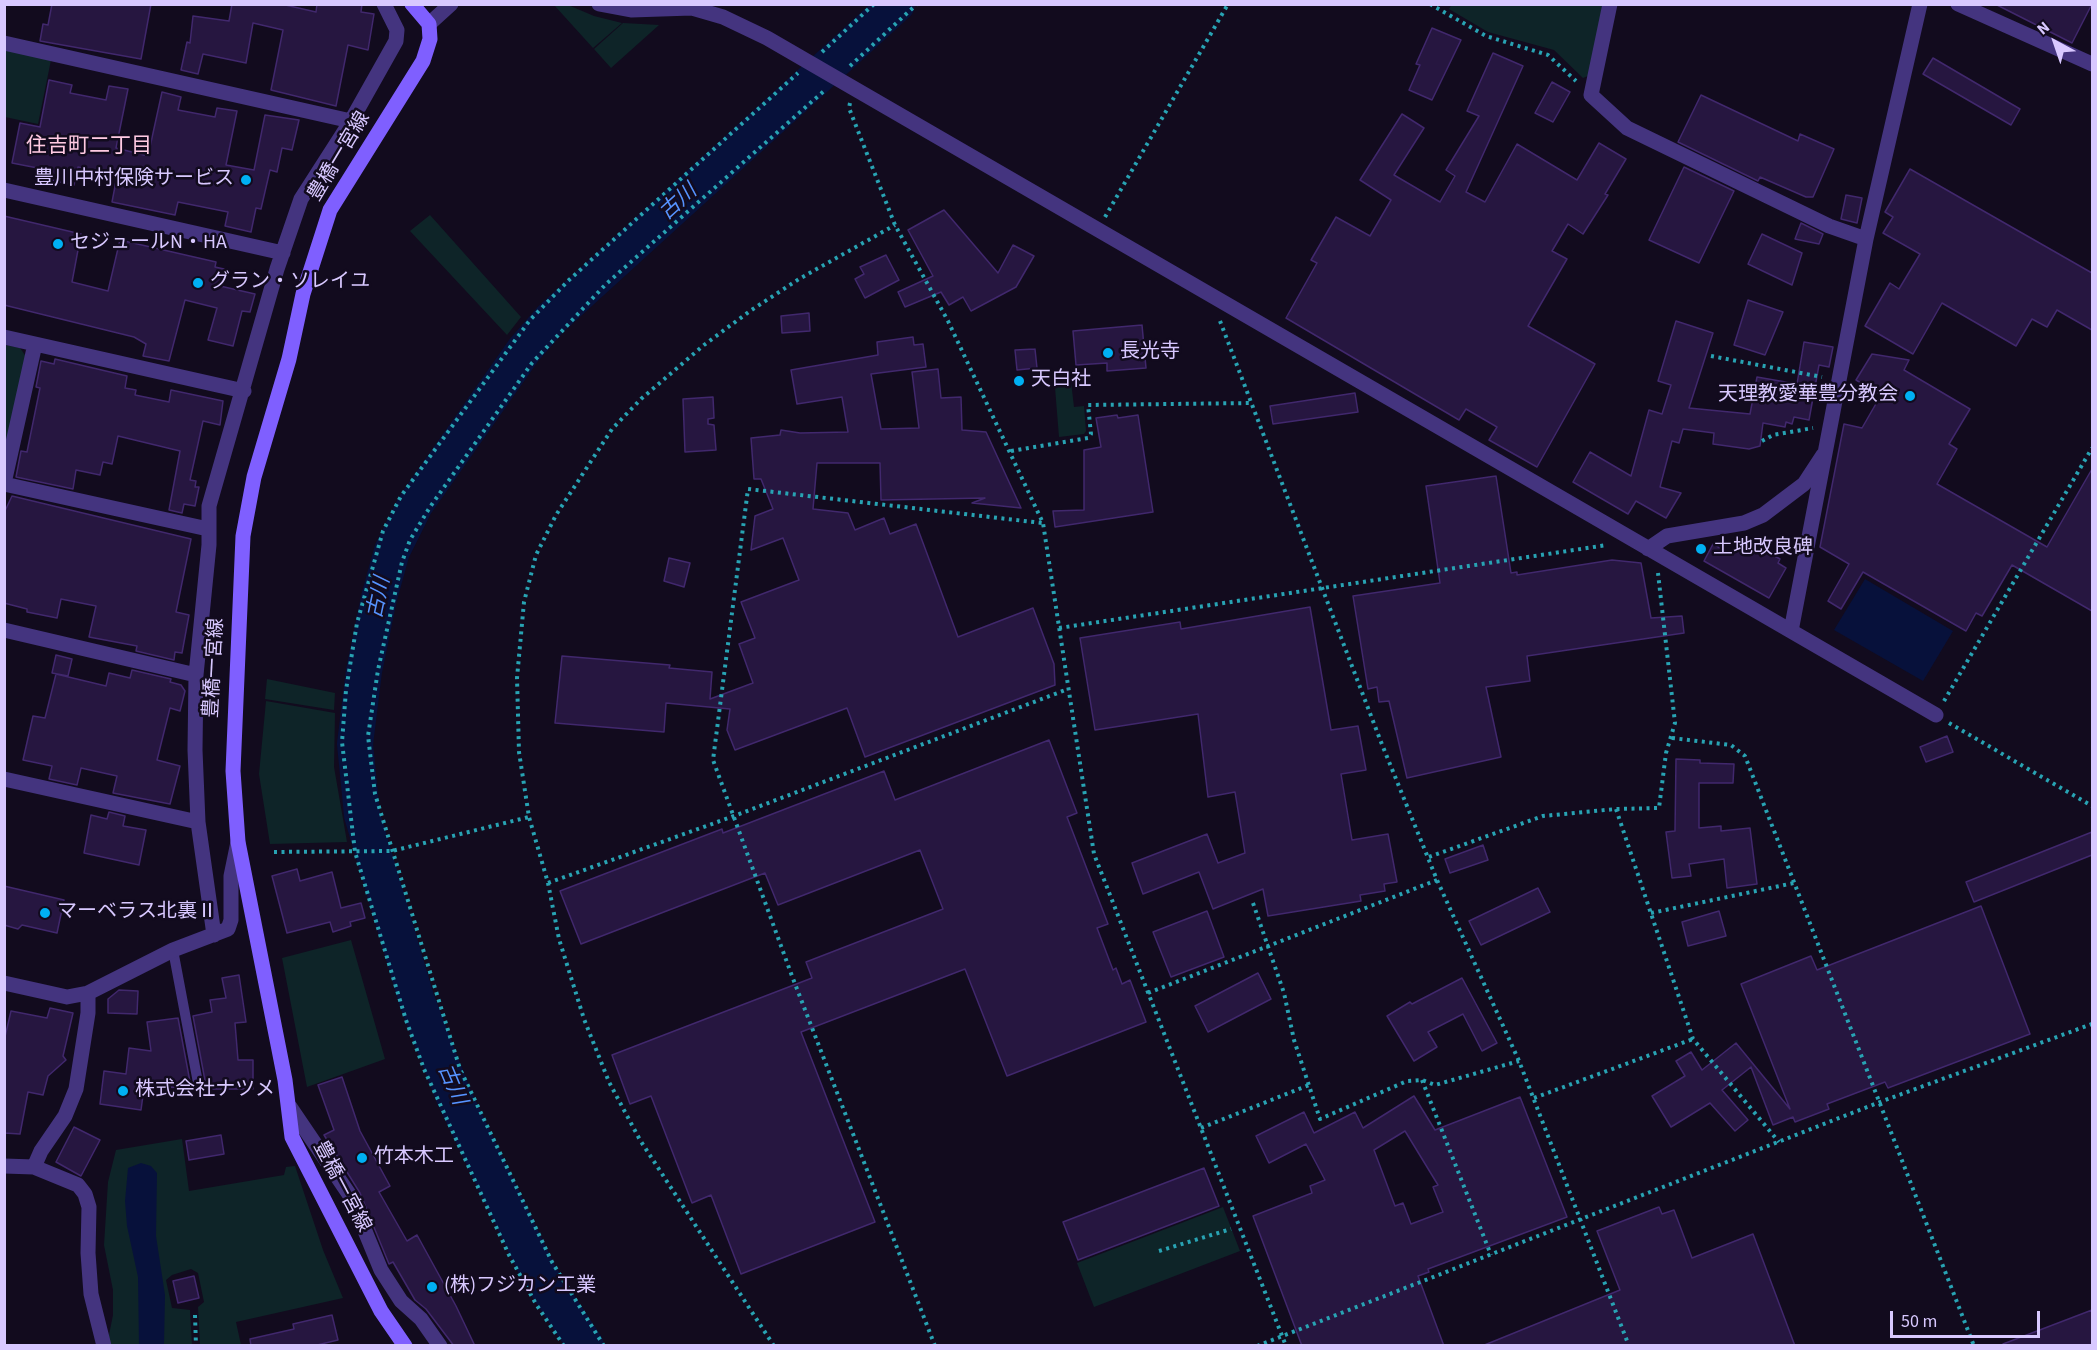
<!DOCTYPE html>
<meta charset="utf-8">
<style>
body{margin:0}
#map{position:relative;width:2097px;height:1350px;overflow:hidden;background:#120b1e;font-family:"Source Sans 3",sans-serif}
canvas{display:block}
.frame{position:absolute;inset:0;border:6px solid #d8c8ff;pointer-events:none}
.north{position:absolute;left:2025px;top:12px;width:60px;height:60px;-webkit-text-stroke:4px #120b1e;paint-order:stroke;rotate:320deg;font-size:16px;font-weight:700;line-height:24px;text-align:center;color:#d8c8ff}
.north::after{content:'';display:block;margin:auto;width:21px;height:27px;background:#d8c8ff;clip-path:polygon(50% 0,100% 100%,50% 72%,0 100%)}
.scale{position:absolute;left:1890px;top:1311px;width:150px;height:27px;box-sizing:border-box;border:3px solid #d8c8ff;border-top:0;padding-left:8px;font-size:18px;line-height:21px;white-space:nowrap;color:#d8c8ff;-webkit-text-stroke:4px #120b1e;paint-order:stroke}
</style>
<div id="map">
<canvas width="2097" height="1350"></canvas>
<div class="frame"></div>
<div class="north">N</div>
<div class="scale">50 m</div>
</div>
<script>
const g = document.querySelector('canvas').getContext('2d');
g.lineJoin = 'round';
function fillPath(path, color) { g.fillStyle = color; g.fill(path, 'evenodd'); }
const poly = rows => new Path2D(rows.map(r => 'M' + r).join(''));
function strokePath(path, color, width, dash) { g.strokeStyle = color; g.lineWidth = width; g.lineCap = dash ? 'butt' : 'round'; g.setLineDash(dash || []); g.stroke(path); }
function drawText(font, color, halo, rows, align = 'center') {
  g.font = font + ' "Source Sans 3","Noto Sans JP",sans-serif'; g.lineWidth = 5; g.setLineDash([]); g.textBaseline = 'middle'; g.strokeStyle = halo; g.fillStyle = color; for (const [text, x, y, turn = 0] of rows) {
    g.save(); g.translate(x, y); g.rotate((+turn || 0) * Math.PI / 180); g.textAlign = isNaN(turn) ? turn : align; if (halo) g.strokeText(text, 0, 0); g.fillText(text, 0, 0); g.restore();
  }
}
fillPath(poly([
 [1452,4,1604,5,1588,76,1583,78,1554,50,1488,32,1449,9],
 [554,5,568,5,594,16,622,23,593,48],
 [623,23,659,25,611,68,594,49],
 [5,50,51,60,38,124,5,117],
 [430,215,521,317,507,335,410,231],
 [5,345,20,348,27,358,5,456],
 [1070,373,1074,407,1084,406,1086,431,1084,434,1059,437,1054,375],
 [267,679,335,693,334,710,265,699],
 [266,701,335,713,334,767,347,842,270,844,259,774],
 [351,940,385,1059,307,1087,282,958],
 [182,1139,189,1191,284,1175,286,1167,295,1166,323,1250,343,1298,236,1322,241,1345,200,1345,198,1307,204,1302,198,1273,191,1269,172,1275,166,1280,172,1308,190,1310,192,1345,107,1345,113,1315,113,1290,104,1245,108,1182,116,1150],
 [1223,1207,1240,1251,1094,1307,1077,1263]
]), '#0e2428');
fillPath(poly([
 [1865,579,1953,631,1923,681,1834,630],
 [141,1163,151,1166,157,1173,156,1236,165,1295,164,1345,139,1345,138,1277,127,1226,125,1201,128,1168]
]), '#07113b');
strokePath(poly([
 [586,1346,540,1276,454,1097,417,1001,362,815,355,744,364,671,379,598,392,551,415,505,524,350,551,319,897,4]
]), '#07113b', 36);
const building = poly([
 [52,4,151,4,141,59,40,41,43,24,48,25,52,4],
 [232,4,281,4,316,12,317,4,362,4,361,12,374,14,368,50,348,45,336,106,271,90,283,30,253,23,246,63,203,54,198,74,181,70,187,42,190,43,193,16,229,21,232,4],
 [1995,4,2092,4,2072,43,1995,4],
 [1432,28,1461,40,1432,100,1409,90,1420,65,1416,64,1432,28],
 [1493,53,1523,66,1466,192,1485,202,1517,144,1577,180,1599,143,1626,159,1605,194,1608,195,1583,234,1568,224,1552,251,1567,259,1528,326,1595,364,1537,467,1489,440,1497,427,1466,409,1459,420,1286,318,1317,263,1311,260,1336,217,1370,236,1391,200,1360,180,1402,114,1424,128,1394,175,1440,202,1455,176,1446,170,1479,116,1467,111,1493,53],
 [1933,58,2020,109,2011,125,1923,74,1933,58],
 [49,80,72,85,70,93,106,100,109,86,128,89,116,148,148,156,162,92,181,97,178,110,215,117,217,108,237,111,226,165,254,170,265,115,299,120,292,150,282,148,277,172,270,170,261,209,256,208,251,232,225,226,228,212,178,202,175,215,112,202,117,176,78,167,74,185,51,180,53,171,12,163,20,123,40,127,49,80],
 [1552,82,1570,92,1553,122,1535,113,1552,82],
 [1701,95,1798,141,1800,134,1834,149,1813,197,1806,197,1760,177,1758,181,1678,142,1701,95],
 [1684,167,1734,191,1699,263,1649,240,1684,167],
 [1910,169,2092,273,2092,330,2057,310,2047,327,2032,319,2016,346,1942,303,1913,354,1865,326,1890,283,1899,289,1920,254,1883,233,1893,217,1885,212,1910,169],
 [1846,195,1862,198,1857,223,1841,219,1846,195],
 [944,210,998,273,1013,245,1034,256,1016,287,971,311,963,297,949,305,941,292,905,307,898,292,933,276,908,230,944,210],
 [4,216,81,234,72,282,108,291,120,240,216,262,215,267,224,269,220,286,255,294,250,312,242,311,233,346,208,340,217,308,185,300,169,361,143,356,146,344,134,337,4,305,4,216],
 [1801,223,1823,234,1819,244,1795,239,1801,223],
 [1762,234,1802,253,1792,285,1748,264,1762,234],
 [886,255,899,280,865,298,855,279,864,274,860,267,886,255],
 [1748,300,1783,312,1765,355,1734,345,1748,300],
 [809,313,810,331,782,333,781,316,809,313],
 [1676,321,1713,333,1689,408,1750,414,1757,377,1797,384,1804,342,1833,347,1829,367,1819,365,1809,420,1794,417,1792,424,1786,422,1785,427,1763,423,1760,446,1749,449,1713,444,1714,433,1683,429,1679,443,1672,441,1660,487,1681,493,1666,518,1636,501,1628,514,1573,482,1590,452,1631,476,1649,410,1662,414,1671,385,1658,381,1676,321],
 [1142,325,1146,368,1107,371,1107,363,1076,365,1073,331,1142,325],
 [913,337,914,345,923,344,926,367,871,374,881,429,919,428,912,372,938,369,941,398,961,397,962,430,986,432,1021,508,972,503,985,498,881,500,880,463,817,463,813,509,848,513,855,530,884,518,890,534,916,524,958,637,1033,608,1054,664,1055,685,865,757,847,708,735,750,727,730,730,709,666,703,664,732,555,723,562,656,670,665,669,668,712,672,710,699,753,683,739,644,755,638,741,602,799,580,783,538,751,550,755,516,773,509,761,479,754,479,751,438,780,435,781,430,800,433,848,432,842,397,797,404,791,370,878,355,877,342,913,337],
 [1035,349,1037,368,1017,370,1015,350,1035,349],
 [1872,354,1909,360,1904,370,1970,409,1949,444,1957,449,1937,484,2047,547,2092,469,2092,611,2012,565,1982,616,1976,613,1966,631,1863,572,1841,609,1828,601,1849,564,1820,547,1844,424,1862,428,1881,395,1856,380,1872,354],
 [55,359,127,376,125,388,136,390,135,395,169,402,171,390,223,401,220,425,203,421,190,480,196,481,195,487,199,487,195,506,184,504,182,513,169,510,180,451,118,436,112,464,103,462,100,475,76,470,73,489,16,477,21,451,27,452,40,388,36,387,41,361,54,364,55,359],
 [1355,393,1358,412,1273,424,1270,406,1355,393],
 [713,397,714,418,708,419,708,424,714,425,716,450,685,452,683,399,713,397],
 [1117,415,1118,418,1138,415,1153,512,1055,527,1053,511,1084,510,1084,450,1101,447,1096,418,1117,415],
 [1496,476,1511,573,1517,572,1517,575,1612,560,1641,563,1651,618,1682,616,1684,633,1527,656,1530,681,1486,687,1501,757,1407,778,1389,701,1379,702,1377,687,1368,689,1353,596,1440,583,1426,486,1496,476],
 [12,496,191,539,176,612,189,615,182,653,175,652,174,660,136,651,137,646,89,637,96,606,61,599,57,618,27,612,27,609,4,603,4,513,12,496],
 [1740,541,1751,548,1753,544,1780,559,1778,563,1786,568,1769,598,1704,561,1713,544,1732,555,1740,541],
 [669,558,690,563,684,587,664,581,669,558],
 [1310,607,1331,730,1358,726,1366,770,1341,774,1352,840,1388,834,1397,882,1384,884,1385,891,1360,895,1361,901,1268,916,1263,889,1213,909,1199,872,1143,894,1132,863,1207,834,1218,863,1245,853,1235,792,1208,797,1198,714,1095,730,1080,638,1180,622,1181,629,1310,607],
 [56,655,72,659,68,676,52,673,56,655],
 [132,670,171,679,170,682,181,685,185,691,180,711,170,708,157,760,180,766,170,804,113,793,117,776,81,768,77,785,49,779,52,766,23,760,33,716,45,718,56,674,106,686,109,673,130,678,132,670],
 [1947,736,1953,752,1926,762,1920,747,1947,736],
 [1049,740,1077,813,1067,817,1108,924,1097,928,1113,970,1116,968,1122,984,1130,980,1146,1022,1007,1076,965,969,801,1032,875,1222,741,1274,711,1195,692,1203,651,1096,630,1104,612,1055,812,978,806,962,943,909,920,850,778,905,765,873,581,944,560,891,722,829,723,833,884,771,895,800,1049,740],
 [1676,759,1700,760,1700,763,1734,764,1733,783,1699,783,1699,828,1721,826,1721,831,1750,828,1757,884,1727,888,1724,859,1689,864,1691,876,1672,878,1666,832,1675,831,1676,759],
 [109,812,125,816,123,826,146,830,139,865,84,853,91,815,107,819,109,812],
 [2092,832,2092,855,1974,902,1966,882,2092,832],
 [1483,845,1488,860,1450,873,1445,859,1483,845],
 [297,869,300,881,332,872,341,908,361,903,365,918,350,922,351,926,333,932,330,922,287,933,272,876,297,869],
 [4,886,64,900,57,933,22,925,18,929,4,925,4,886],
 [1538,888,1550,912,1481,945,1469,921,1538,888],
 [1981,906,2030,1034,1888,1088,1885,1082,1827,1104,1829,1109,1795,1122,1793,1117,1773,1125,1751,1067,1722,1090,1748,1120,1735,1131,1710,1103,1671,1127,1652,1096,1685,1076,1676,1061,1691,1052,1702,1070,1736,1043,1790,1109,1741,984,1811,956,1817,970,1981,906],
 [1207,911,1224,957,1171,977,1153,932,1207,911],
 [1719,911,1726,936,1688,946,1682,922,1719,911],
 [1258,973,1271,999,1208,1032,1195,1006,1258,973],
 [239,975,246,1022,235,1023,238,1060,253,1060,253,1089,212,1089,211,1086,206,1086,193,1016,212,1012,210,1000,226,998,222,978,239,975],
 [1462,978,1497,1043,1482,1051,1463,1014,1428,1032,1437,1047,1414,1061,1387,1016,1410,1002,1412,1004,1462,978],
 [119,990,138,991,137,1014,108,1013,108,999,119,990],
 [50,1008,73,1013,63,1056,66,1060,48,1076,43,1095,28,1092,20,1134,4,1133,4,1041,11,1011,47,1018,50,1008],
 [178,1018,191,1087,144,1088,141,1110,100,1104,104,1071,126,1074,129,1048,151,1051,147,1022,178,1018],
 [342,1077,360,1131,390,1186,379,1192,407,1241,417,1235,456,1306,475,1346,454,1346,426,1309,415,1300,393,1262,389,1264,360,1193,324,1135,334,1130,318,1085,342,1077],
 [1414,1096,1435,1130,1520,1097,1567,1217,1428,1269,1429,1272,1418,1276,1444,1346,1302,1346,1253,1216,1312,1193,1310,1186,1325,1180,1306,1144,1269,1163,1256,1136,1304,1112,1314,1133,1355,1112,1363,1128,1414,1096],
 [1405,1131,1438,1185,1433,1187,1443,1212,1411,1224,1403,1203,1395,1206,1374,1150,1405,1131],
 [74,1127,100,1140,81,1176,56,1162,74,1127],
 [221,1135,224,1154,189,1160,186,1141,221,1135],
 [1204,1168,1219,1206,1078,1260,1063,1222,1204,1168],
 [1659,1207,1662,1214,1674,1210,1692,1258,1753,1234,1795,1346,1482,1346,1620,1290,1597,1231,1659,1207],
 [194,1276,199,1298,178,1303,173,1281,194,1276],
 [2092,1310,2092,1346,2004,1346,2003,1344,2092,1310],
 [332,1315,338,1340,313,1346,251,1346,250,1339,294,1329,293,1324,332,1315]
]);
fillPath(building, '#261640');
strokePath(building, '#41286d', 1.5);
strokePath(poly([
 [1430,4,1486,36,1548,55,1576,81],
 [822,52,874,4],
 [850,66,917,4],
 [850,103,849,108,895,225,948,321,1043,523,1094,854,1286,1346],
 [1105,217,1228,4],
 [1220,321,1381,742,1437,880,1519,1061,1629,1346],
 [1711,356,1822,377],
 [1762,441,1773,435,1813,428],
 [1011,451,1088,438,1091,434,1088,405,1252,403],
 [1059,628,1607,545],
 [1944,701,2092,448],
 [1949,723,2092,806],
 [1672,738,1731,745,1745,756,1974,1346],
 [1616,809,1693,1039,1779,1142],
 [274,852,392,851,529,817],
 [1429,857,1543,816,1616,809,1659,808,1666,753,1675,723,1658,573],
 [548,883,734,816,1068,689],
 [1253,903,1284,993,1294,1040,1320,1119,1407,1081,1422,1080,1435,1085,1519,1061],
 [1651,913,1794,883],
 [1148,993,1437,880],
 [1422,1080,1491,1255],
 [1534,1098,1693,1039],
 [1201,1128,1309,1085],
 [1159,1251,1231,1229],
 [195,1315,196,1346],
 [564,1346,536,1304,509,1255,424,1069,406,1020,355,852,342,742,346,690,357,623,383,531,401,496,530,320,569,280,798,73],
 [604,1346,552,1262,460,1069,375,794,368,736,378,670,402,562,410,540,430,507,532,363,606,284,825,90],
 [774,1346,640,1140,609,1082,584,1019,559,939,548,883,529,817,519,752,517,678,524,602,536,555,556,515,612,429,641,399,704,345,750,311,799,279,895,225],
 [935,1346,792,976,713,760,748,489,1042,523],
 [1257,1346,1880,1102,2092,1024]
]), '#28a3b3', 4, [3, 4.5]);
strokePath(poly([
 [173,950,199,1088]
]), '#44347f', 10);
strokePath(poly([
 [599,4,631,10,692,8,723,17,767,38,1936,715],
 [1610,4,1591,95,1627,128,1829,226,1866,239],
 [1958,4,2092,64],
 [429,24,451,4],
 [4,43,351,121],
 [4,190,283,253],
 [4,337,244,391],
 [4,483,35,344],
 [4,484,208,529],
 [1648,549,1667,536,1744,523,1763,515,1804,484,1823,455],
 [4,630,196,675],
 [1791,631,1866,239,1920,4],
 [4,779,198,822],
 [214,935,198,822,195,750,196,675,209,545,209,506,277,269,301,199,351,121,396,41,397,30,384,4],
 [4,983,67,997,88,993],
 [290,1107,351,1197,381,1270,401,1301,421,1319,440,1346],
 [4,1166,34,1167,78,1185,85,1194,89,1207,88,1253,91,1294,104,1346],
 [34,1167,41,1151,65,1116,76,1089,88,1013,88,993,173,950,228,929,231,920,231,876,238,842]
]), '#44347f', 15);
strokePath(poly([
 [405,1346,381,1311,292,1137,285,1080,238,842,233,771,243,536,254,477,289,359,303,294,330,210,423,61,430,39,429,24,412,4]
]), '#7f5fff', 15);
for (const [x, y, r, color] of [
 [246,180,6,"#00b0f3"],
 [58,244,6,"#00b0f3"],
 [198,283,6,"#00b0f3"],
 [1108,353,6,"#00b0f3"],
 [1019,381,6,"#00b0f3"],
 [1910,396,6,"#00b0f3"],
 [1701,549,6,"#00b0f3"],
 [45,913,6,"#00b0f3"],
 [123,1091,6,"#00b0f3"],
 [362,1158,6,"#00b0f3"],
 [432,1287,6,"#00b0f3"]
]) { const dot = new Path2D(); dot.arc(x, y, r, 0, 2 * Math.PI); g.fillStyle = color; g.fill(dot); strokePath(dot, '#120b1e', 2); }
drawText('20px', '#d8c8ff', '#120b1e', [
 ["豊橋一宮線",340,157,-59],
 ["豊橋一宮線",215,668,-87],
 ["豊橋一宮線",341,1187,62]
]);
drawText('20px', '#d8c8ff', '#120b1e', [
 ["豊川中村保険サービス",234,180,"right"],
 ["セジュールN・HA",70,244],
 ["グラン・ソレイユ",210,283],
 ["長光寺",1120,353],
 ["天白社",1031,381],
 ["天理教愛華豊分教会",1898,396,"right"],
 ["土地改良碑",1713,549],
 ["マーベラス北裏Ⅱ",57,913],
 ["株式会社ナツメ",135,1091],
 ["竹本木工",374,1158],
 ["(株)フジカン工業",444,1287]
], 'left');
drawText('21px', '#ffcae2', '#120b1e', [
 ["住吉町二丁目",89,147]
]);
drawText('italic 21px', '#5693ff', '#120b1e', [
 ["古川",679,203,-42],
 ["古川",380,598,-78],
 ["古川",451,1085,67]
]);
</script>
